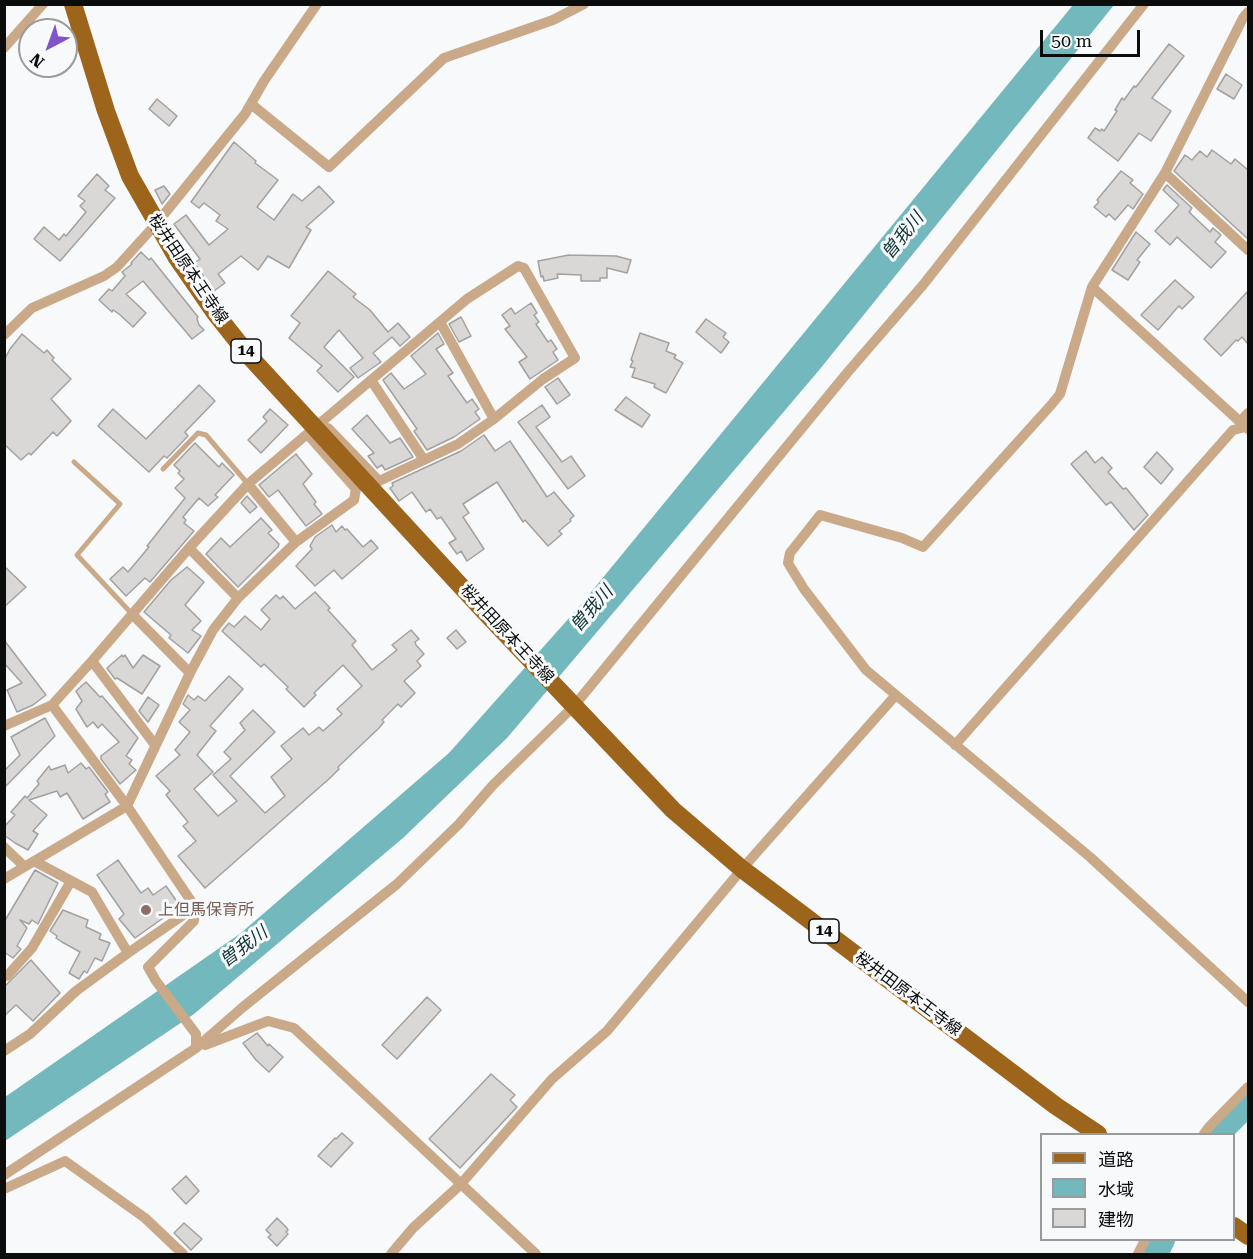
<!DOCTYPE html>
<meta charset="utf-8">
<style>
body{margin:0}
#map{position:relative;width:1253px;height:1259px;overflow:hidden;background:#f8f9fb;font-family:"Roboto Serif","Noto Sans JP",serif}
canvas{display:block}
.frame{position:absolute;inset:0;border:6px solid #0b0c0c;pointer-events:none}
.legend{position:absolute;left:1040px;top:1133px;width:195px;height:108px;box-sizing:border-box;background:#f8f9fb;border:2px solid #999a9b;margin:0;padding:8px 10px;list-style:none;font-size:18px;color:#0b0c0c}
.legend li{display:flex;align-items:center;gap:12px;height:30px}
.legend b{width:30px;border:2px solid #999a9b}
.north{position:absolute;left:18px;top:18px;width:60px;height:60px;box-sizing:border-box;background:#f8f9fb;border:2px solid #999a9b;border-radius:50%;rotate:221deg;font-size:16px;font-weight:700;line-height:24px;text-align:center;color:#0b0c0c}
.north::after{content:'';display:block;margin:auto;width:21px;height:27px;background:#8353cc;clip-path:polygon(50% 0,100% 100%,50% 72%,0 100%)}
.scale{position:absolute;left:1040px;top:30px;width:100px;height:27px;box-sizing:border-box;border:3px solid #0b0c0c;border-top:0;padding-left:8px;font-size:18px;line-height:21px;white-space:nowrap;color:#0b0c0c;-webkit-text-stroke:4px #f8f9fb;paint-order:stroke}
</style>
<div id="map">
<canvas width="1253" height="1259"></canvas>
<div class="frame"></div>
<ul class="legend">
<li><b style="height:8px;background:#9d651b"></b>道路</li>
<li><b style="height:16px;background:#73b8bd"></b>水域</li>
<li><b style="height:16px;background:#d9d8d6"></b>建物</li>
</ul>
<div class="north">N</div>
<div class="scale">50 m</div>
</div>
<script>
const g = document.querySelector('canvas').getContext('2d');
g.lineJoin = 'round';
function fillPath(path, color) { g.fillStyle = color; g.fill(path, 'evenodd'); }
const poly = rows => new Path2D(rows.map(r => 'M' + r).join(''));
function strokePath(path, color, width, dash) { g.strokeStyle = color; g.lineWidth = width; g.lineCap = dash ? 'butt' : 'round'; g.setLineDash(dash || []); g.stroke(path); }
function drawText(font, color, halo, rows, align = 'center') {
  g.font = font + ' "Roboto Serif","Noto Sans JP",serif'; g.lineWidth = 6; g.setLineDash([]); g.textBaseline = 'middle'; g.strokeStyle = halo; g.fillStyle = color; for (const [text, x, y, turn = 0] of rows) {
    g.save(); g.translate(x, y); g.rotate((+turn || 0) * Math.PI / 180); g.textAlign = isNaN(turn) ? turn : align; if (halo) g.strokeText(text, 0, 0); g.fillText(text, 0, 0); g.restore();
  }
}
fillPath(poly([
 [1073,5,1114,5,820,369,507,738,403,838,194,1014,5,1141,5,1097,241,933,449,753,578,608]
]), '#73b8bd');
strokePath(poly([
 [1218,1134,1248,1104],
 [1156,1254,1163,1240]
]), '#73b8bd', 24);
const building = poly([
 [1169,44,1184,56,1152,98,1171,111,1151,141,1139,133,1118,161,1088,138,1095,128,1100,131,1102,129,1104,131,1117,111,1115,110,1122,98,1124,100,1134,86,1136,87,1169,44],
 [1226,74,1242,85,1234,99,1217,89,1226,74],
 [157,99,177,116,169,126,149,109,157,99],
 [234,142,256,161,255,163,278,180,257,207,274,220,293,194,302,201,319,186,334,202,306,227,311,230,289,268,268,256,258,270,241,256,218,274,225,283,214,291,194,263,200,259,174,224,186,215,209,245,228,229,216,221,220,215,204,203,199,208,191,202,234,142],
 [1212,150,1231,164,1235,159,1248,170,1248,239,1174,171,1185,155,1192,160,1200,151,1207,157,1212,150],
 [1121,171,1133,180,1130,183,1143,194,1133,209,1128,205,1115,220,1109,214,1106,217,1094,207,1099,202,1097,200,1121,171],
 [97,174,109,186,105,190,115,198,60,261,34,239,44,227,59,240,64,234,66,236,86,212,80,206,85,201,78,196,97,174],
 [1167,185,1192,208,1189,212,1210,232,1213,228,1221,235,1215,242,1226,252,1211,268,1177,237,1170,245,1155,231,1179,205,1163,190,1167,185],
 [164,186,170,194,162,204,155,190,164,186],
 [1136,232,1150,244,1137,260,1140,262,1128,280,1112,270,1136,232],
 [141,252,149,260,151,258,198,317,197,319,199,325,204,330,192,339,143,281,126,294,146,313,133,327,119,314,113,310,112,312,99,300,109,289,112,291,125,276,122,272,132,264,131,263,141,252],
 [569,255,616,256,631,260,627,273,607,268,607,278,600,278,600,281,581,281,581,275,557,274,558,278,544,281,543,276,541,277,538,261,569,255],
 [328,271,356,294,353,297,370,310,388,332,398,323,410,337,400,346,392,337,373,353,381,362,358,378,350,368,363,358,339,330,324,347,354,377,338,392,317,371,322,366,289,338,300,323,291,316,328,271],
 [1175,280,1194,297,1182,309,1179,306,1177,308,1158,330,1141,315,1175,280],
 [1248,291,1248,344,1242,337,1238,341,1236,340,1221,356,1204,339,1248,291],
 [531,303,537,313,534,315,539,322,536,324,548,342,551,340,557,349,553,352,558,360,530,379,519,362,527,357,505,329,510,326,502,315,511,308,515,314,531,303],
 [461,317,471,336,459,342,449,324,461,317],
 [706,319,726,333,723,337,729,342,721,353,696,332,706,319],
 [438,333,444,344,436,349,453,373,448,376,467,403,472,399,479,409,475,412,480,419,454,437,427,450,414,431,417,429,383,380,391,373,404,389,426,374,411,356,438,333],
 [640,333,669,343,666,351,676,355,674,358,683,363,666,393,654,387,655,384,632,377,635,368,630,367,633,361,631,360,640,333],
 [22,334,44,353,47,350,54,358,52,360,71,379,51,399,71,421,57,436,53,432,31,455,29,453,21,460,4,444,4,360,10,349,22,334],
 [558,378,570,395,557,404,545,387,558,378],
 [199,385,215,401,185,432,188,436,167,458,164,456,149,472,98,426,113,409,146,439,199,385],
 [626,397,650,415,642,427,615,410,626,397],
 [542,405,550,417,536,427,562,462,571,456,585,476,568,489,518,422,542,405],
 [270,409,288,425,261,453,248,440,267,421,263,417,270,409],
 [367,415,390,443,400,438,413,457,385,470,382,465,377,468,368,456,374,453,352,429,367,415],
 [484,435,495,451,510,441,547,497,554,492,574,516,570,519,571,521,559,531,562,534,548,546,525,520,523,522,497,482,463,504,469,513,463,517,484,549,467,561,461,551,457,554,449,543,456,539,441,517,437,519,430,509,426,512,412,492,399,501,390,488,393,486,392,483,461,451,484,435],
 [195,443,219,467,222,463,234,475,215,495,218,497,208,506,199,498,183,517,186,520,184,523,194,531,150,582,145,578,126,596,110,579,123,567,128,572,149,547,147,546,185,498,175,488,184,479,178,473,180,471,174,465,195,443],
 [1086,451,1095,463,1102,457,1112,468,1108,472,1123,489,1126,488,1148,515,1134,530,1111,502,1106,505,1071,464,1086,451],
 [1157,452,1173,469,1161,484,1144,467,1157,452],
 [296,454,312,474,303,484,316,502,314,504,322,514,306,526,278,490,269,497,259,485,296,454],
 [247,496,257,507,250,513,241,503,247,496],
 [261,518,272,530,268,533,279,544,278,547,238,587,206,554,221,538,230,547,261,518],
 [332,525,336,532,342,526,345,530,347,529,363,547,371,540,378,548,342,579,334,570,315,586,296,566,312,549,310,546,315,537,332,525],
 [4,566,26,587,4,607,4,566],
 [187,567,204,582,185,605,201,621,192,630,201,636,188,653,169,638,171,635,144,612,171,580,187,567],
 [315,592,330,608,328,610,356,641,352,645,372,670,397,650,392,645,411,630,419,639,415,642,416,645,424,654,417,661,421,666,404,681,415,693,401,707,398,704,382,720,384,722,379,728,338,767,339,769,330,778,205,888,178,856,196,841,183,826,188,822,166,795,170,791,156,776,180,755,175,750,190,732,179,722,190,710,183,704,188,695,194,700,198,696,205,701,229,676,243,689,210,726,216,731,197,755,213,772,194,789,218,816,237,801,213,775,231,759,224,752,245,730,240,723,253,710,275,732,230,776,265,813,285,796,271,777,292,759,281,746,303,728,309,735,319,727,323,731,342,714,337,709,362,686,343,665,314,693,316,695,304,707,286,689,288,687,264,664,261,667,222,631,229,623,234,627,245,616,261,630,270,619,261,610,276,595,280,599,283,596,295,609,315,592],
 [456,630,466,642,457,649,447,638,456,630],
 [4,640,46,695,33,705,17,712,7,690,22,683,4,663,4,640],
 [122,655,123,657,125,655,133,668,143,655,160,666,142,694,117,678,115,679,107,668,122,655],
 [86,682,100,697,102,696,138,738,126,756,132,760,129,764,136,770,120,784,101,759,101,756,119,742,102,724,98,728,93,722,87,727,76,709,82,701,76,691,86,682],
 [148,697,159,705,148,722,139,711,148,697],
 [45,718,55,736,4,788,4,771,20,755,11,737,45,718],
 [81,763,86,769,89,767,108,792,105,794,110,802,83,819,67,793,60,797,57,791,29,800,47,815,33,831,38,834,28,850,15,843,4,835,4,827,15,815,11,812,25,796,27,798,39,784,37,781,49,766,51,770,65,765,68,773,81,763],
 [118,860,141,893,148,888,153,895,166,886,180,906,135,938,119,919,124,914,97,875,118,860],
 [35,870,58,883,38,924,32,920,29,924,20,920,27,928,17,946,21,949,13,958,4,952,4,922,35,870],
 [63,910,88,920,86,927,101,934,99,939,110,943,102,961,95,958,87,973,84,971,79,979,69,973,80,952,62,942,56,938,57,936,50,931,63,910],
 [31,960,60,993,33,1021,16,1005,4,1016,4,987,31,960],
 [427,997,441,1010,397,1059,382,1045,427,997],
 [257,1033,268,1046,269,1044,283,1057,269,1072,256,1060,243,1043,257,1033],
 [491,1074,515,1095,510,1100,517,1107,460,1168,429,1139,491,1074],
 [342,1133,353,1143,331,1167,318,1156,335,1138,336,1139,342,1133],
 [186,1176,199,1191,186,1204,172,1189,186,1176],
 [277,1218,287,1228,288,1230,286,1232,288,1234,277,1246,268,1237,271,1235,266,1230,277,1218],
 [184,1223,202,1239,191,1250,174,1233,184,1223]
]);
fillPath(building, '#d9d8d6');
strokePath(building, '#a2a19f', 1.5);
strokePath(poly([
 [74,462,120,504,77,555,132,614],
 [163,469,198,433,206,435,248,484]
]), '#c9a988', 5);
strokePath(poly([
 [1248,12,1243,18,1165,173,1092,287,1060,394,1052,404,923,547,902,538,820,515,790,553,788,563,804,589,866,670,1090,857,1248,1002],
 [4,48,43,4],
 [251,104,329,167,444,58,553,20,584,4],
 [1165,173,1248,250],
 [1092,287,1248,429],
 [440,322,494,419],
 [4,335,32,308,104,276,117,267,156,224,245,114,264,81,317,4],
 [371,380,424,460],
 [1240,422,1248,413],
 [248,484,296,542],
 [189,548,238,598],
 [132,614,190,673],
 [92,661,155,745],
 [52,705,127,806,195,907,194,921,148,967,156,981,196,1034,196,1048],
 [4,726,52,705,92,661,189,548,248,484,467,299,518,266,524,268,575,358,543,379,494,419,458,444,379,481,328,428,316,428],
 [955,745,1233,430,1246,427],
 [4,847,24,866],
 [4,879,127,806,190,673,213,630,238,598,296,542,354,500,356,489,308,435],
 [128,953,195,907],
 [4,975,7,976,32,948,71,881],
 [205,1045,268,1021,294,1028,536,1254],
 [4,1051,30,1034,76,991,128,953,92,892,34,861],
 [1204,1134,1209,1127,1248,1087],
 [4,1175,196,1048,243,1007,397,884,459,824,493,785,574,706,847,373,923,285,1144,4],
 [4,1189,65,1161,145,1218,183,1254],
 [391,1254,413,1228,460,1185,552,1079,607,1031,742,869,895,696],
 [1138,1254,1145,1240]
]), '#c9a988', 10);
strokePath(poly([
 [73,4,106,111,130,176,177,258,215,313,250,357,481,608,673,810,742,869,1056,1106,1098,1134],
 [1234,1226,1248,1236]
]), '#9d651b', 18);
for (const [x, y, r, color] of [
 [146,910,6,"#8d6e63"]
]) { const dot = new Path2D(); dot.arc(x, y, r, 0, 2 * Math.PI); g.fillStyle = color; g.fill(dot); strokePath(dot, '#f8f9fb', 2); }
for (const [x, y, w] of [
 [246,351,30],
 [824,931,30]
]) { const box = new Path2D(); box.roundRect(x - w / 2, y - 12, w, 24, 4.5); g.fillStyle = '#f8f9fb'; g.fill(box); strokePath(box, '#0b0c0c', 1.5); }
drawText('bold 15px', '#0b0c0c', null, [
 ["14",246,351],
 ["14",824,931]
]);
drawText('16px', '#0b0c0c', '#f8f9fb', [
 ["桜井田原本王寺線",188,269,56],
 ["桜井田原本王寺線",507,634,47],
 ["桜井田原本王寺線",908,994,37]
]);
drawText('16px', '#785e54', '#f8f9fb', [
 ["上但馬保育所",158,910]
], 'left');
drawText('italic 18px', '#103436', '#f8f9fb', [
 ["曽我川",903,236,-51],
 ["曽我川",592,609,-49],
 ["曽我川",244,947,-37]
]);
</script>
